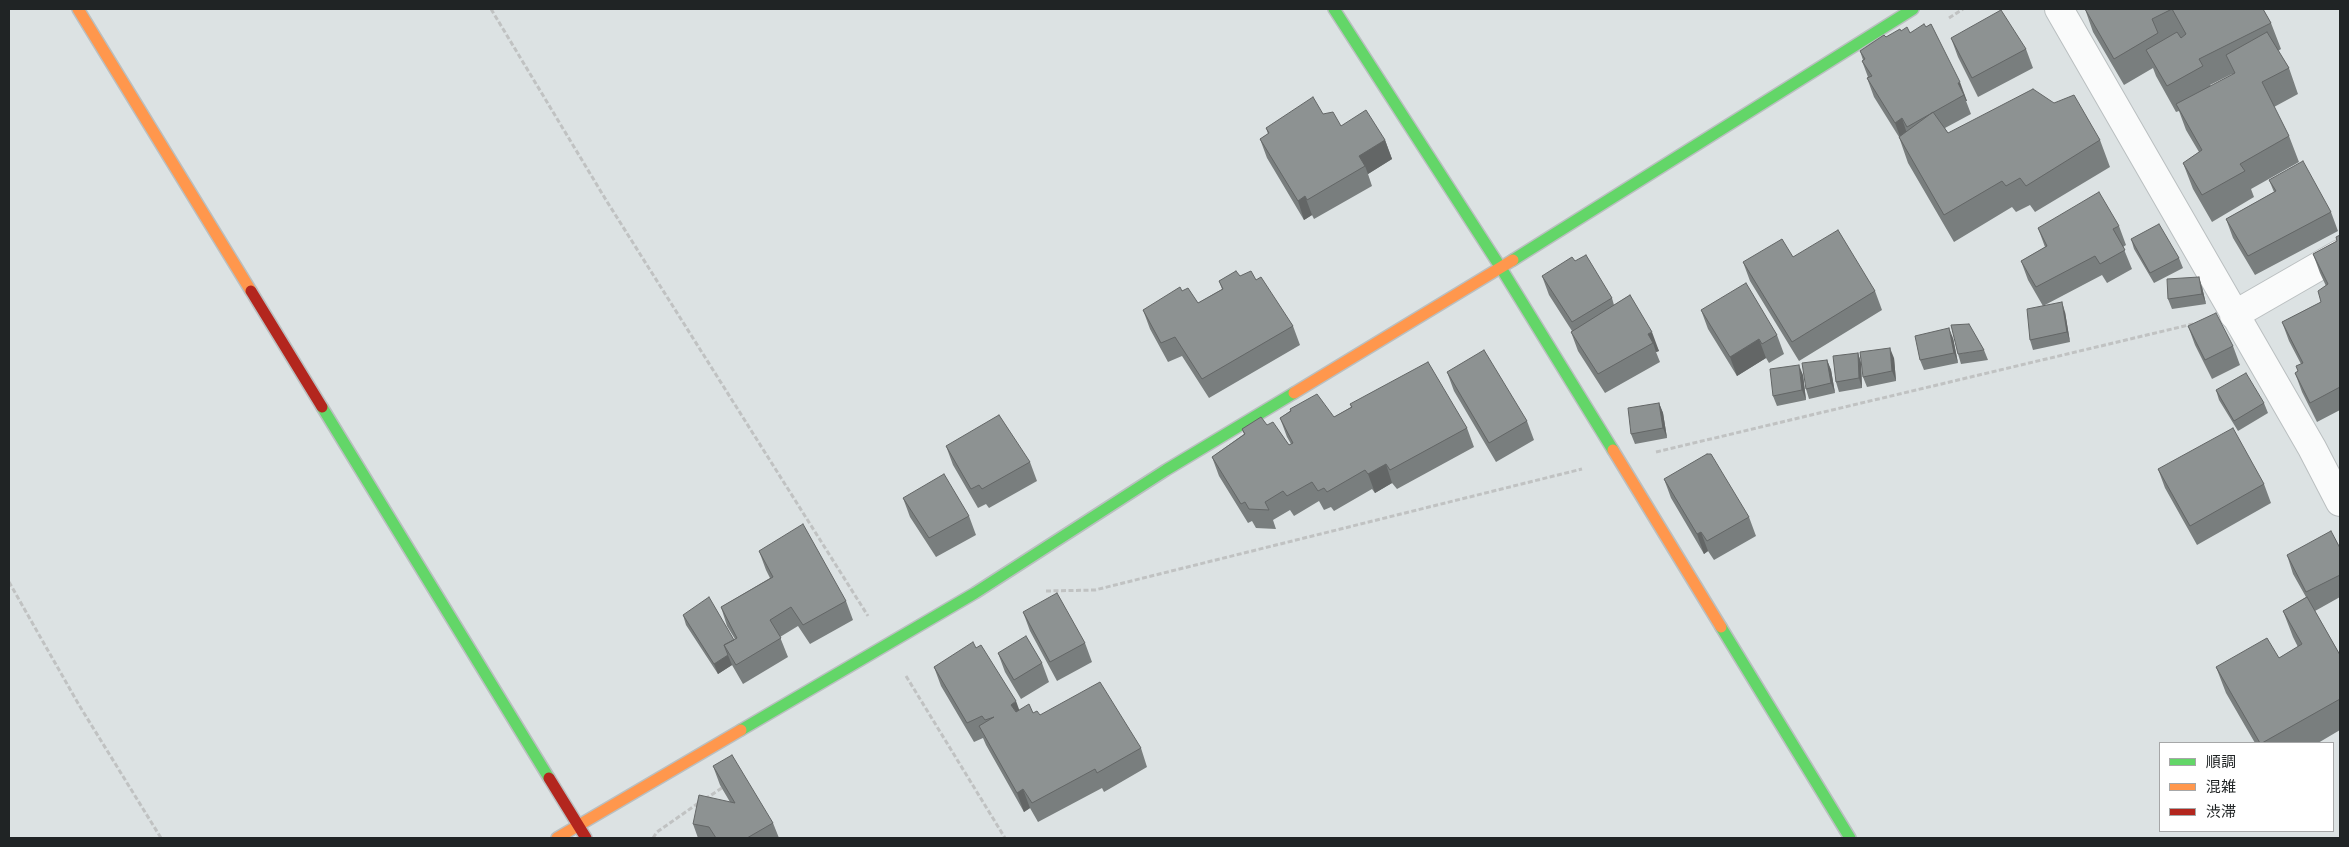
<!DOCTYPE html>
<meta charset="utf-8">
<style>
body{margin:0}
#map{position:relative;width:2349px;height:847px;overflow:hidden;background:#dce2e3;font-family:"Source Sans 3","Noto Sans JP",sans-serif}
canvas{display:block}
.frame{position:absolute;inset:0;border:10px solid #202425;pointer-events:none}
.legend{position:absolute;left:2159px;top:742px;width:175px;height:90px;box-sizing:border-box;background:#fff;border:1px solid #a6a7a8;margin:0;padding:6px 9px;list-style:none;font-size:15px;color:#202425}
.legend li{display:flex;align-items:center;gap:10px;height:25px}
.legend b{width:25px;border:1px solid #a6a7a8}
</style>
<div id="map">
<canvas width="2349" height="847"></canvas>
<div class="frame"></div>
<ul class="legend">
<li><b style="height:6px;background:#63d668"></b>順調</li>
<li><b style="height:6px;background:#ff974d"></b>混雑</li>
<li><b style="height:6px;background:#b3261e"></b>渋滞</li>
</ul>
</div>
<script>
const g = document.querySelector('canvas').getContext('2d');
g.lineJoin = 'round';
const poly = rows => new Path2D(rows.map(r => 'M' + r).join(''));
function strokePath(path, color, width, dash) { g.strokeStyle = color; g.lineWidth = width; g.lineCap = dash ? 'butt' : 'round'; g.setLineDash(dash || []); g.stroke(path); }
function fillPath(path, color) { g.fillStyle = color; g.fill(path, 'evenodd'); }
const street = poly([
 [2059,9,2312,448,2340,502],
 [2234,315,2340,254]
]);
const fast = poly([
 [1334,9,1501,268,1613,450],
 [1513,260,1913,9],
 [322,407,549,778],
 [1721,627,1850,838],
 [741,730,975,593,1166,470,1294,393]
]);
const slow = poly([
 [78,9,251,291],
 [1294,393,1513,260],
 [1613,450,1721,627],
 [557,838,741,730]
]);
const jam = poly([
 [251,291,322,407],
 [549,778,586,838]
]);
strokePath(street, '#babfc0', 30);
strokePath(fast, '#babfc0', 14);
strokePath(slow, '#babfc0', 14);
strokePath(jam, '#babfc0', 14);
strokePath(poly([
 [491,9,606,200,868,616],
 [1949,18,1963,9],
 [1656,452,2193,324],
 [9,582,79,705,161,838],
 [1046,591,1095,590,1582,469],
 [906,676,1005,838],
 [705,799,725,786],
 [653,838,657,832,700,802]
]), '#c0c2c2', 3, [5, 2.5]);
strokePath(street, '#fafbfb', 28);
strokePath(fast, '#63d668', 11);
strokePath(slow, '#ff974d', 11);
strokePath(jam, '#b3261e', 11);
fillPath(poly([
 [2085,9,2263,9,2271,23,2281,49,2278,51,2289,68,2298,94,2274,107,2289,136,2299,162,2251,189,2254,197,2212,222,2193,189,2183,163,2199,152,2186,130,2179,111,2176,112,2156,76,2153,68,2124,85,2093,32],
 [2232,74,2233,74,2211,86,2210,85],
 [1931,24,1967,101,1966,101,1971,114,1945,128,1948,133,2100,140,2110,167,2035,212,2030,205,2016,212,2012,207,1954,242,1908,163,1899,137,1874,97,1867,78,1868,77,1862,61,1863,60,1860,51,1886,37,1901,31,1910,33,1926,27],
 [1951,38,2026,49,2033,68,1978,97,1958,57],
 [1323,114,1341,126,1385,140,1392,159,1368,174,1372,186,1314,219,1312,215,1304,220,1267,158,1260,139,1268,134,1266,128],
 [2269,180,2331,212,2338,231,2255,275,2233,238,2226,219,2274,192],
 [2119,226,2126,245,2123,247,2132,269,2107,283,2102,275,2043,306,2028,280,2021,261,2045,247,2038,228],
 [2340,235,2340,410,2317,422,2302,392,2295,373,2298,371,2301,364,2289,341,2282,322,2321,302,2326,286,2320,273,2313,254,2337,241],
 [2131,239,2179,258,2183,268,2154,283,2134,249],
 [1793,257,1875,291,1882,310,1799,361,1750,281,1743,262],
 [1575,261,1612,298,1614,305,1630,295,1659,351,1656,352,1660,362,1605,393,1578,351,1571,332,1572,331,1549,295,1542,276],
 [1240,276,1256,280,1293,326,1300,345,1209,398,1182,356,1168,362,1150,329,1143,310,1182,291,1198,303,1222,289,1219,281],
 [2202,287,2206,304,2172,309,2168,299],
 [1701,310,1777,335,1784,354,1769,363,1766,358,1737,376,1708,329],
 [2065,312,2070,342,2033,350,2030,340],
 [2188,326,2233,346,2240,365,2212,379,2195,345],
 [1953,338,1958,363,1924,370,1920,360],
 [1984,350,1988,360,1961,364,1958,354],
 [1858,353,1861,363,1862,388,1839,392,1836,382],
 [1894,358,1896,381,1867,387,1863,377],
 [1827,360,1831,370,1835,393,1809,399,1806,389],
 [1447,372,1527,421,1534,440,1496,462,1454,391],
 [1803,375,1806,400,1777,406,1773,396],
 [2216,390,2264,403,2268,413,2238,431,2219,400],
 [1659,403,1663,413,1667,438,1635,444,1631,434],
 [1350,404,1467,428,1474,447,1397,489,1392,483,1375,493,1372,489,1334,511,1331,507,1324,510,1319,501,1294,516,1290,510,1273,520,1276,529,1256,528,1252,521,1248,523,1219,476,1212,457,1244,434,1242,429,1267,425,1289,445,1291,444,1287,437,1280,418,1290,411,1290,409,1334,417,1351,407],
 [946,446,1030,462,1037,481,989,508,986,504,978,508,953,465],
 [2158,469,2264,484,2271,503,2197,545,2165,488],
 [1664,479,1749,517,1756,536,1714,560,1708,551,1704,554,1671,498],
 [903,498,969,516,976,535,936,557,910,517],
 [2340,548,2340,597,2315,611,2340,655,2340,730,2318,743,2255,743,2226,693,2216,667,2279,658,2298,647,2293,637,2283,611,2306,597,2293,574,2287,555],
 [759,551,846,601,853,620,810,644,798,626,780,637,788,657,743,684,732,665,718,674,686,625,683,615,734,640,735,639,727,626,721,607,770,578,766,570],
 [1023,612,1085,643,1092,662,1057,681,1030,631],
 [976,648,1019,710,1033,713,1141,748,1147,767,1104,792,1102,788,1038,822,1030,808,1024,812,986,745,983,738,974,742,941,686,934,667],
 [998,653,1042,663,1049,682,1021,699,1005,672],
 [713,766,773,823,779,838,698,838,693,824,730,802,720,785]
]), '#797e7e');
fillPath(poly([
 [1960,82,1967,101,1966,101,1958,83],
 [1902,118,1908,137,1902,142,1895,123],
 [1385,140,1392,159,1368,174,1365,166,1359,156],
 [1305,196,1312,215,1304,220,1298,201],
 [2199,277,2202,287,2206,304,2202,294],
 [2062,302,2065,312,2070,342,2067,332],
 [1949,328,1953,338,1958,363,1954,353],
 [1652,332,1659,351,1656,352,1653,343,1648,334],
 [1759,339,1766,358,1737,376,1730,357],
 [1890,348,1894,358,1896,381,1892,371],
 [1858,353,1861,363,1862,388,1859,378],
 [1827,360,1831,370,1835,393,1831,383],
 [1799,365,1803,375,1806,400,1802,390],
 [1659,403,1663,413,1667,438,1663,428],
 [1386,464,1392,483,1375,493,1368,474],
 [1701,532,1708,551,1704,554,1697,534],
 [728,655,732,665,718,674,714,664],
 [1016,701,1023,720,1011,705],
 [1023,789,1030,808,1024,812,1017,793]
]), '#636666');
const building = poly([
 [2085,9,2172,9,2152,19,2158,33,2114,59,2085,9],
 [2172,9,2263,9,2271,23,2199,59,2203,66,2167,86,2146,50,2177,32,2181,38,2186,34,2172,9],
 [2001,10,2026,49,1972,78,1951,38,2001,10],
 [1924,24,1926,27,1931,24,1960,82,1958,83,1964,95,1907,127,1902,118,1895,123,1867,78,1872,76,1862,61,1865,59,1860,51,1884,35,1886,37,1900,29,1901,31,1907,27,1910,33,1924,24],
 [2267,32,2289,68,2262,82,2289,136,2240,164,2245,171,2202,195,2183,163,2202,150,2176,104,2235,73,2226,55,2267,32],
 [2033,89,2054,103,2074,95,2100,140,2026,186,2020,178,2006,186,2002,181,1944,215,1899,137,1933,112,1948,133,2033,89],
 [1313,97,1323,114,1333,112,1341,126,1366,110,1385,140,1359,156,1365,166,1307,200,1305,196,1298,201,1260,139,1269,133,1266,128,1313,97],
 [2303,161,2331,212,2248,256,2226,219,2276,191,2269,180,2303,161],
 [2099,192,2119,226,2113,229,2125,250,2100,264,2095,256,2036,287,2021,261,2047,246,2038,228,2099,192],
 [2159,224,2179,258,2150,273,2131,239,2159,224],
 [1838,230,1875,291,1792,342,1743,262,1782,239,1793,257,1838,230],
 [2340,235,2340,387,2310,403,2295,373,2298,371,2296,366,2303,363,2282,322,2321,302,2318,291,2328,284,2313,254,2337,241,2336,237,2340,235],
 [1586,255,1612,298,1572,322,1542,276,1572,257,1575,261,1586,255],
 [1236,271,1240,276,1251,271,1256,280,1261,277,1293,326,1202,379,1175,337,1161,343,1143,310,1180,287,1182,291,1188,288,1198,303,1223,289,1219,281,1236,271],
 [2199,277,2202,294,2168,299,2167,279,2199,277],
 [1746,283,1777,335,1762,344,1759,339,1730,357,1701,310,1746,283],
 [1630,295,1652,332,1648,334,1653,343,1598,374,1571,332,1630,295],
 [2062,302,2067,332,2030,340,2027,309,2062,302],
 [2216,313,2233,346,2205,360,2188,326,2216,313],
 [1969,324,1984,350,1958,354,1951,325,1969,324],
 [1949,328,1954,353,1920,360,1915,336,1949,328],
 [1890,348,1892,371,1863,377,1860,352,1890,348],
 [1484,350,1527,421,1489,443,1447,372,1484,350],
 [1858,353,1859,378,1836,382,1833,356,1858,353],
 [1827,360,1831,383,1806,389,1802,363,1827,360],
 [1428,362,1467,428,1390,470,1386,464,1368,474,1365,470,1327,492,1324,488,1318,491,1312,482,1287,496,1283,491,1265,502,1269,510,1249,509,1245,502,1241,504,1212,457,1245,434,1242,429,1261,417,1267,425,1273,422,1289,445,1293,443,1280,418,1291,411,1290,409,1317,394,1334,417,1352,407,1350,404,1428,362],
 [1799,365,1802,390,1773,396,1770,369,1799,365],
 [2246,373,2264,403,2234,421,2216,390,2246,373],
 [1659,403,1663,428,1631,434,1628,408,1659,403],
 [999,415,1030,462,982,489,979,485,971,489,946,446,999,415],
 [2233,428,2264,484,2190,526,2158,469,2233,428],
 [1707,454,1711,454,1749,517,1707,541,1701,532,1697,534,1664,479,1707,454],
 [944,474,969,516,929,538,903,498,944,474],
 [803,524,846,601,803,625,791,607,770,620,781,638,736,665,724,645,737,638,721,607,773,577,759,551,803,524],
 [2331,531,2340,548,2340,575,2306,592,2287,555,2331,531],
 [1057,593,1085,643,1050,662,1023,612,1057,593],
 [709,597,734,640,724,645,728,655,714,664,683,615,709,597],
 [2307,597,2340,655,2340,699,2262,743,2260,743,2216,667,2267,638,2279,658,2302,644,2283,611,2307,597],
 [1026,636,1042,663,1014,680,998,653,1026,636],
 [973,642,976,648,981,645,1016,701,1011,705,1016,712,1029,704,1033,713,1037,711,1040,715,1100,682,1141,748,1097,773,1095,769,1032,803,1023,789,1017,793,979,726,994,717,985,720,982,716,967,723,934,667,973,642],
 [732,755,773,823,747,838,716,838,709,827,693,824,699,795,735,803,713,766,732,755]
]);
fillPath(building, '#8d9292');
strokePath(building, '#636666', 1);
</script>
